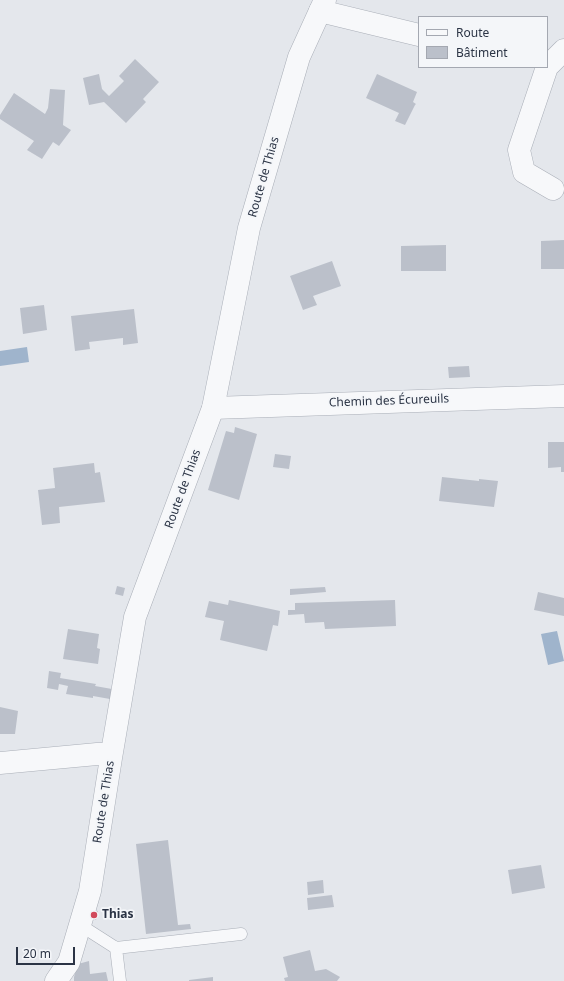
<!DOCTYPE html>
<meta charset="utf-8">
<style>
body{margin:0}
#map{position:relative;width:564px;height:981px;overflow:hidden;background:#e4e7ec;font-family:"Noto Sans",sans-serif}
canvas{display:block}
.legend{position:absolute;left:418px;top:16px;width:130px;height:52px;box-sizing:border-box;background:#f4f6f9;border:1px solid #a4a8b1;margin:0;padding:5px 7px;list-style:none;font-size:12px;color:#2b3445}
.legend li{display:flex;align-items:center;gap:8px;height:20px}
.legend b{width:20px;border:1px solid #a4a8b1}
.scale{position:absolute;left:16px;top:947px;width:59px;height:18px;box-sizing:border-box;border:2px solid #2b3445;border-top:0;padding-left:5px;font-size:12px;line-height:14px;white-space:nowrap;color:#2b3445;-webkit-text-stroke:3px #f4f6f9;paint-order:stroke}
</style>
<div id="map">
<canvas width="564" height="981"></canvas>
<ul class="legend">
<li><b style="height:5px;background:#f7f8fa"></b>Route</li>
<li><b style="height:11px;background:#bbc0ca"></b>Bâtiment</li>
</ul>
<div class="scale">20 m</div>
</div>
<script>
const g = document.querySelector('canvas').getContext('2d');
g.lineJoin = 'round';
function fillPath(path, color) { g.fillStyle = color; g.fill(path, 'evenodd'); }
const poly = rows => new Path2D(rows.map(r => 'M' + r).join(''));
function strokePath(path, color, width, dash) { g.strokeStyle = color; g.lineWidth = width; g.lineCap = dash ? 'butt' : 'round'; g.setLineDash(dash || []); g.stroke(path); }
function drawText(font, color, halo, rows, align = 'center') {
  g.font = font + ' "Noto Sans",sans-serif'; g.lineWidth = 3.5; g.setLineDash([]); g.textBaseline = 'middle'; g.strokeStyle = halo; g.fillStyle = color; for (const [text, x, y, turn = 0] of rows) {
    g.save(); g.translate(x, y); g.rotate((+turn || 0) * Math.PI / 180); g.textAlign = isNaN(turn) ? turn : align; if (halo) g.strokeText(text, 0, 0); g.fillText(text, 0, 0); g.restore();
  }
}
fillPath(poly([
 [27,347,29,362,0,366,0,351],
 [557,631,564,661,548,665,541,634]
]), '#9fb4cc');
fillPath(poly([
 [135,59,159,82,143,99,146,102,126,123,104,102,89,105,83,78,99,74,102,89,109,96,124,81,119,76],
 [377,74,417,92,413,102,416,104,415,105,405,125,395,121,399,113,366,98],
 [50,89,65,90,63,125,71,130,59,146,53,142,42,159,27,150,34,141,0,119,0,115,14,93,45,114,48,108],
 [564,240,564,269,541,269,541,241],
 [446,245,446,271,401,271,401,246],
 [332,261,341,286,313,296,317,305,303,310,290,276],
 [44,305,47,330,23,334,20,308],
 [134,309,138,343,123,345,123,338,89,342,90,349,75,351,71,316],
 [469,366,470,377,449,378,448,367],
 [235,427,257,434,239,500,208,490,226,431,234,433],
 [548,442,564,442,564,472,561,472,561,467,548,468],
 [275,454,291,456,289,469,273,467],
 [94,463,95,473,100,472,105,502,59,507,60,523,42,525,38,490,55,488,53,468],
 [442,477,479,481,479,479,498,481,494,507,439,501],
 [117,586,125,588,123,596,115,594],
 [325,587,326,592,290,595,290,589],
 [538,592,564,598,564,616,534,610],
 [229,600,280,611,278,626,273,625,267,651,220,640,224,621,205,617,209,601,228,605],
 [395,600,396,626,325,629,324,622,305,623,304,614,288,615,288,610,295,610,295,603],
 [68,629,99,634,97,648,100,649,98,664,63,659],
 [49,671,61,673,60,678,96,684,95,686,112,689,110,699,93,696,93,698,66,694,68,686,59,684,58,690,47,688],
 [0,707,18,711,15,734,0,734],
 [168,840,178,925,190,924,191,929,146,934,136,844],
 [541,865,545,888,512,894,508,870],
 [323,880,324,893,308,895,307,882],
 [332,895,334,907,308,910,307,898],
 [93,910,98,911,96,920,92,919],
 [310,950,315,971,326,969,340,977,337,981,285,981,284,978,288,977,283,957],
 [89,961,90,974,106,972,108,981,74,981,74,977,78,964],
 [213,977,213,981,189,981,189,980]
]), '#bbc0ca');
const service = poly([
 [80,925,116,948,241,934],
 [116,948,120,981]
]);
const minor = poly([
 [320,11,419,35],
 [547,67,519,150,524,172,553,189],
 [547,67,564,50],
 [213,408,564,396],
 [0,763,97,754,111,754]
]);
const tertiary = poly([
 [56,981,69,962,90,891,111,758,135,617,213,408,249,228,299,57,325,0]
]);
strokePath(service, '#a9aeb7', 13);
strokePath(minor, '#a9aeb7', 23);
strokePath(tertiary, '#a9aeb7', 23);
strokePath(service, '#f7f8fa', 12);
strokePath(minor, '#f7f8fa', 22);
strokePath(tertiary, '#f7f8fa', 22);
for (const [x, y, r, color] of [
 [94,915,4,"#d1495b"]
]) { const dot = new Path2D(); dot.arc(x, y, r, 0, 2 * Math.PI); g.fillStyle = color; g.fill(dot); strokePath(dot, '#f4f6f9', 1.5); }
drawText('12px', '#2b3445', '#f4f6f9', [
 ["Route de Thias",264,177,-74],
 ["Chemin des Écureuils",389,401,-2],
 ["Route de Thias",183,489,-70],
 ["Route de Thias",104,802,-81]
]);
drawText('bold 12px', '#2b3445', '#f4f6f9', [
 ["Thias",102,915]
], 'left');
</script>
